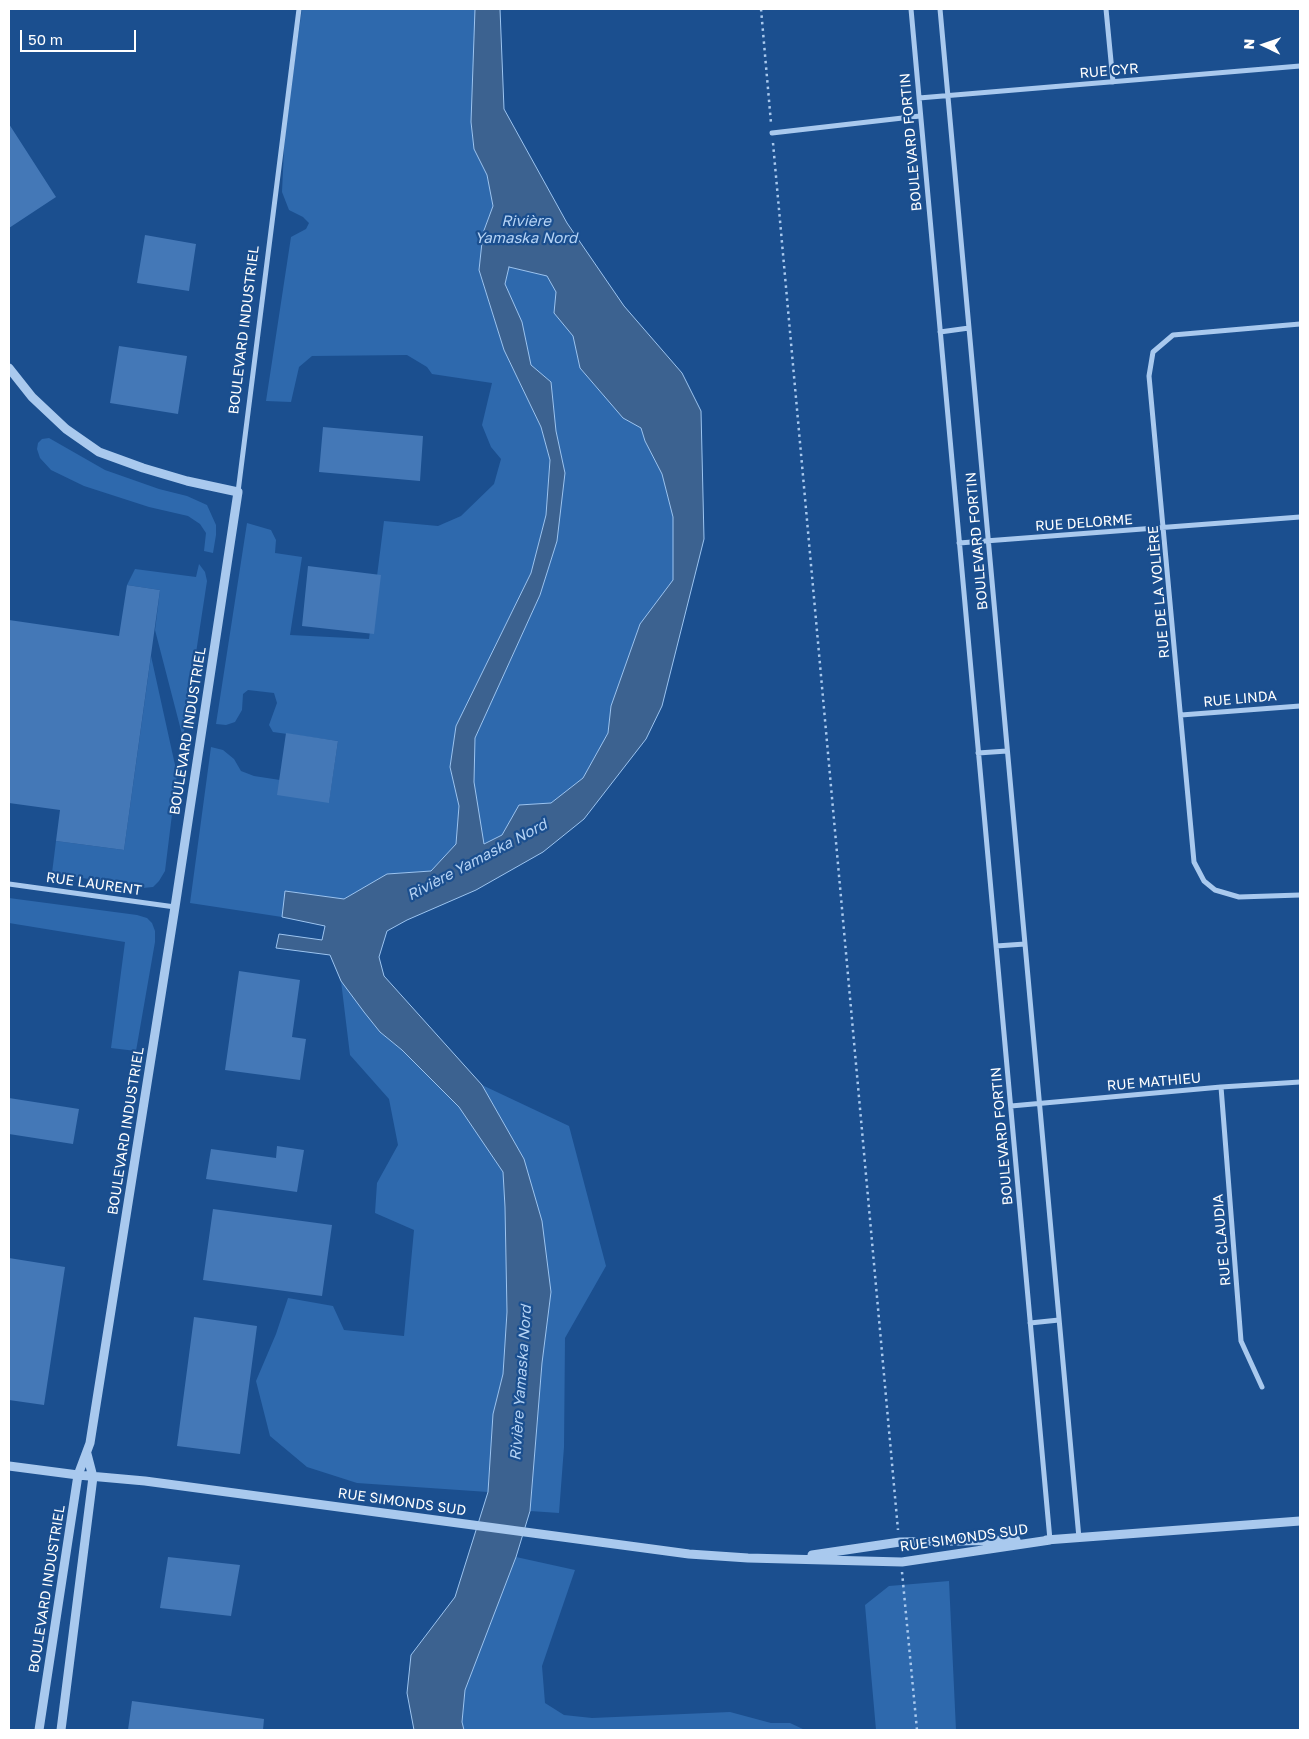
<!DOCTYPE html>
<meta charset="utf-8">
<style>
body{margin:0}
#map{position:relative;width:1309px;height:1739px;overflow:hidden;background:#1b4f8f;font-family:"Golos Text",sans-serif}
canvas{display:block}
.frame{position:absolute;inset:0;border:10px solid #fff;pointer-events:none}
.north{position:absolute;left:1239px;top:20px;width:50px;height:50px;-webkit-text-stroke:4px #1b4f8f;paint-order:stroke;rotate:273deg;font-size:14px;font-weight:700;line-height:20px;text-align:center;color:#fff}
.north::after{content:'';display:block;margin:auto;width:18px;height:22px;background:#fff;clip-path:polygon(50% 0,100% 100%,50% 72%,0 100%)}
.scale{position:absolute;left:20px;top:30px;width:116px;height:22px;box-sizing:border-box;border:2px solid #fff;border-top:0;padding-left:6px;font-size:15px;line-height:18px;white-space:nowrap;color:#fff;-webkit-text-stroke:4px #1b4f8f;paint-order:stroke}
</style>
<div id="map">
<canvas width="1309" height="1739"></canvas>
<div class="frame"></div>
<div class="north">N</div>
<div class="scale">50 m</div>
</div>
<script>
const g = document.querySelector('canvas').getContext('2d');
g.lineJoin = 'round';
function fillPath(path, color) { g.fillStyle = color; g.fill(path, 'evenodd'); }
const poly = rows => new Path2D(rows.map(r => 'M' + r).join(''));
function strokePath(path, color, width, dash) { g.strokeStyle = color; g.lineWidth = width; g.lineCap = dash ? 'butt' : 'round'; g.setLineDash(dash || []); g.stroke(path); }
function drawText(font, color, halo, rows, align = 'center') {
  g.font = font + ' "Golos Text",sans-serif'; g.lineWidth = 4.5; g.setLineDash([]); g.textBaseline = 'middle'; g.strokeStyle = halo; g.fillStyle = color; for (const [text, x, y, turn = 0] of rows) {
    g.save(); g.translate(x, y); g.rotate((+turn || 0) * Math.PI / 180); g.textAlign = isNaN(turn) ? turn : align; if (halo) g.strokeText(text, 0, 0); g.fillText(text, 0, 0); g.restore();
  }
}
fillPath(poly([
 [302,9,475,9,471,122,474,148,487,175,493,206,483,233,479,271,504,350,541,427,550,460,546,515,531,573,456,726,450,767,459,806,456,844,431,871,387,874,344,899,286,891,282,917,190,903,211,747,223,750,234,759,241,771,254,776,280,780,329,802,338,741,273,732,269,725,277,703,274,693,248,690,243,694,242,710,235,722,226,725,216,724,247,523,271,530,276,540,275,553,302,557,290,635,369,639,384,521,438,526,461,516,494,484,501,459,491,447,482,425,492,383,432,374,427,367,407,355,312,356,299,367,291,402,266,401,291,237,306,229,309,223,303,217,289,210,282,192,285,127],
 [509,267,547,276,556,292,554,313,573,335,580,368,623,418,641,427,645,441,662,474,673,517,673,580,640,624,611,706,608,733,583,778,551,803,519,805,502,835,483,844,474,782,475,738,540,595,557,541,565,473,556,431,551,382,531,366,522,322,505,284],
 [49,438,105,470,159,489,187,496,207,505,216,525,216,535,213,553,204,551,206,533,200,524,188,516,149,507,84,486,51,470,40,458,37,449,38,443,42,439],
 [199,564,205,572,207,581,183,738,155,630,160,590,127,585,135,569,196,577],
 [151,656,177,774,165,871,159,881,153,887,143,888,52,873,56,841,124,850],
 [9,898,137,915,147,918,152,923,155,931,155,942,136,1051,111,1048,125,942,9,923],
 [341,981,380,1032,402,1050,459,1107,503,1172,505,1207,507,1312,503,1374,493,1414,488,1492,357,1483,307,1467,270,1436,256,1381,276,1334,288,1298,333,1306,344,1330,404,1336,414,1230,375,1213,377,1183,398,1145,389,1099,350,1055],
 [482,1085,569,1126,606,1266,565,1338,564,1447,559,1513,530,1511,542,1363,551,1292,524,1159],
 [516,1557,575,1570,542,1666,545,1703,564,1715,592,1718,730,1712,771,1723,790,1723,805,1730,464,1730,462,1722,465,1690],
 [949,1581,956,1730,876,1730,865,1605,889,1586]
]), '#2e69ad');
const water = poly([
 [475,9,500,9,504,109,567,223,624,306,682,373,701,411,704,539,662,706,646,739,584,819,543,852,476,890,407,920,387,931,379,957,384,976,482,1085,524,1159,542,1221,551,1292,542,1363,530,1511,516,1557,465,1690,462,1722,464,1730,414,1730,407,1693,411,1655,455,1597,488,1492,493,1414,503,1374,507,1312,505,1207,503,1172,459,1107,402,1050,380,1032,364,1012,341,981,330,955,276,948,279,934,322,940,325,926,282,917,285,891,344,899,387,874,431,871,456,844,459,806,450,767,456,726,531,573,546,515,550,460,541,427,504,350,479,270,483,233,493,206,487,175,474,149,471,122,475,9],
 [509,267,547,276,556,292,554,313,573,336,580,368,623,418,641,428,645,441,662,474,673,517,673,580,640,624,611,706,608,733,583,778,551,803,519,805,502,835,484,844,474,782,475,738,540,595,557,541,565,473,556,431,551,382,531,365,522,322,505,284,509,267]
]);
fillPath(water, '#3c6290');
strokePath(water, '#9cc4f0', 1);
fillPath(poly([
 [9,124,56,197,9,228],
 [145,235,196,244,189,291,137,283],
 [119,346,187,356,178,414,110,403],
 [323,427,423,436,420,481,319,472],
 [308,566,381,575,374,634,302,626],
 [127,585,160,590,124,850,56,841,60,810,9,803,9,620,119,636],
 [286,733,338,741,329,803,277,795],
 [239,971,300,980,292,1037,306,1039,300,1080,225,1070],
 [9,1098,79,1109,73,1144,9,1134],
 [277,1146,304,1150,297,1192,206,1179,211,1149,276,1158],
 [213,1209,332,1225,322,1296,203,1280],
 [9,1258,65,1267,44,1405,9,1400],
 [194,1317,257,1326,240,1454,177,1446],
 [168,1557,240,1565,231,1616,160,1608],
 [132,1701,264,1719,263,1730,128,1730]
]), '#4478b7');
strokePath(poly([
 [761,9,771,123],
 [773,143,898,1530],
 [902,1572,917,1730]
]), '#a9c9ee', 2.5, [2.5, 4]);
strokePath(poly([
 [911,9,1050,1540],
 [940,9,1079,1538],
 [1106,9,1113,82],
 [919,98,1300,66],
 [772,133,920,116],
 [1300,324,1173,335,1153,352,1149,376,1194,862,1204,881,1215,890,1239,897,1300,895],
 [940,332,969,328],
 [238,492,299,9],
 [959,543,1300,517],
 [1181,715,1300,706],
 [978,753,1007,751],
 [9,884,175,907],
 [996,946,1025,944],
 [1221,1087,1241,1341,1262,1387],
 [1011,1106,1221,1087,1300,1082],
 [1030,1323,1059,1320]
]), '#a9c9ee', 5);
strokePath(poly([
 [9,368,32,397,66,429,99,452,143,468,187,481,238,492,175,907,90,1443,78,1475,39,1730],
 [9,1466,78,1475,145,1481,689,1554,748,1558,902,1562,1050,1540],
 [1046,1540,1300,1521],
 [812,1555,900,1542,1016,1540],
 [61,1730,93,1477,87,1454]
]), '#a9c9ee', 9);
drawText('14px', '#fff', '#1b4f8f', [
 ["RUE CYR",1109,71,-5],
 ["BOULEVARD FORTIN",911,142,-95],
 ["BOULEVARD INDUSTRIEL",244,330,-83],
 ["RUE DELORME",1084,523,-4],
 ["BOULEVARD FORTIN",977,541,-95],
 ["RUE DE LA VOLIÈRE",1159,592,-95],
 ["RUE LINDA",1240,699,-5],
 ["BOULEVARD INDUSTRIEL",188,731,-81],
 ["RUE LAURENT",94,884,8],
 ["RUE MATHIEU",1154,1082,-5],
 ["BOULEVARD INDUSTRIEL",126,1131,-81],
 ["BOULEVARD FORTIN",1002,1136,-95],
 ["RUE CLAUDIA",1222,1240,-95],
 ["RUE SIMONDS SUD",402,1502,8],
 ["RUE SIMONDS SUD",964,1538,-8],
 ["BOULEVARD INDUSTRIEL",47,1589,-81]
]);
drawText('italic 15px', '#b5d3f5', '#1b4f8f', [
 ["Rivière",526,221],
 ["Yamaska Nord",526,238],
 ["Rivière Yamaska Nord",477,860,-28],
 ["Rivière Yamaska Nord",521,1383,-86]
]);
</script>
